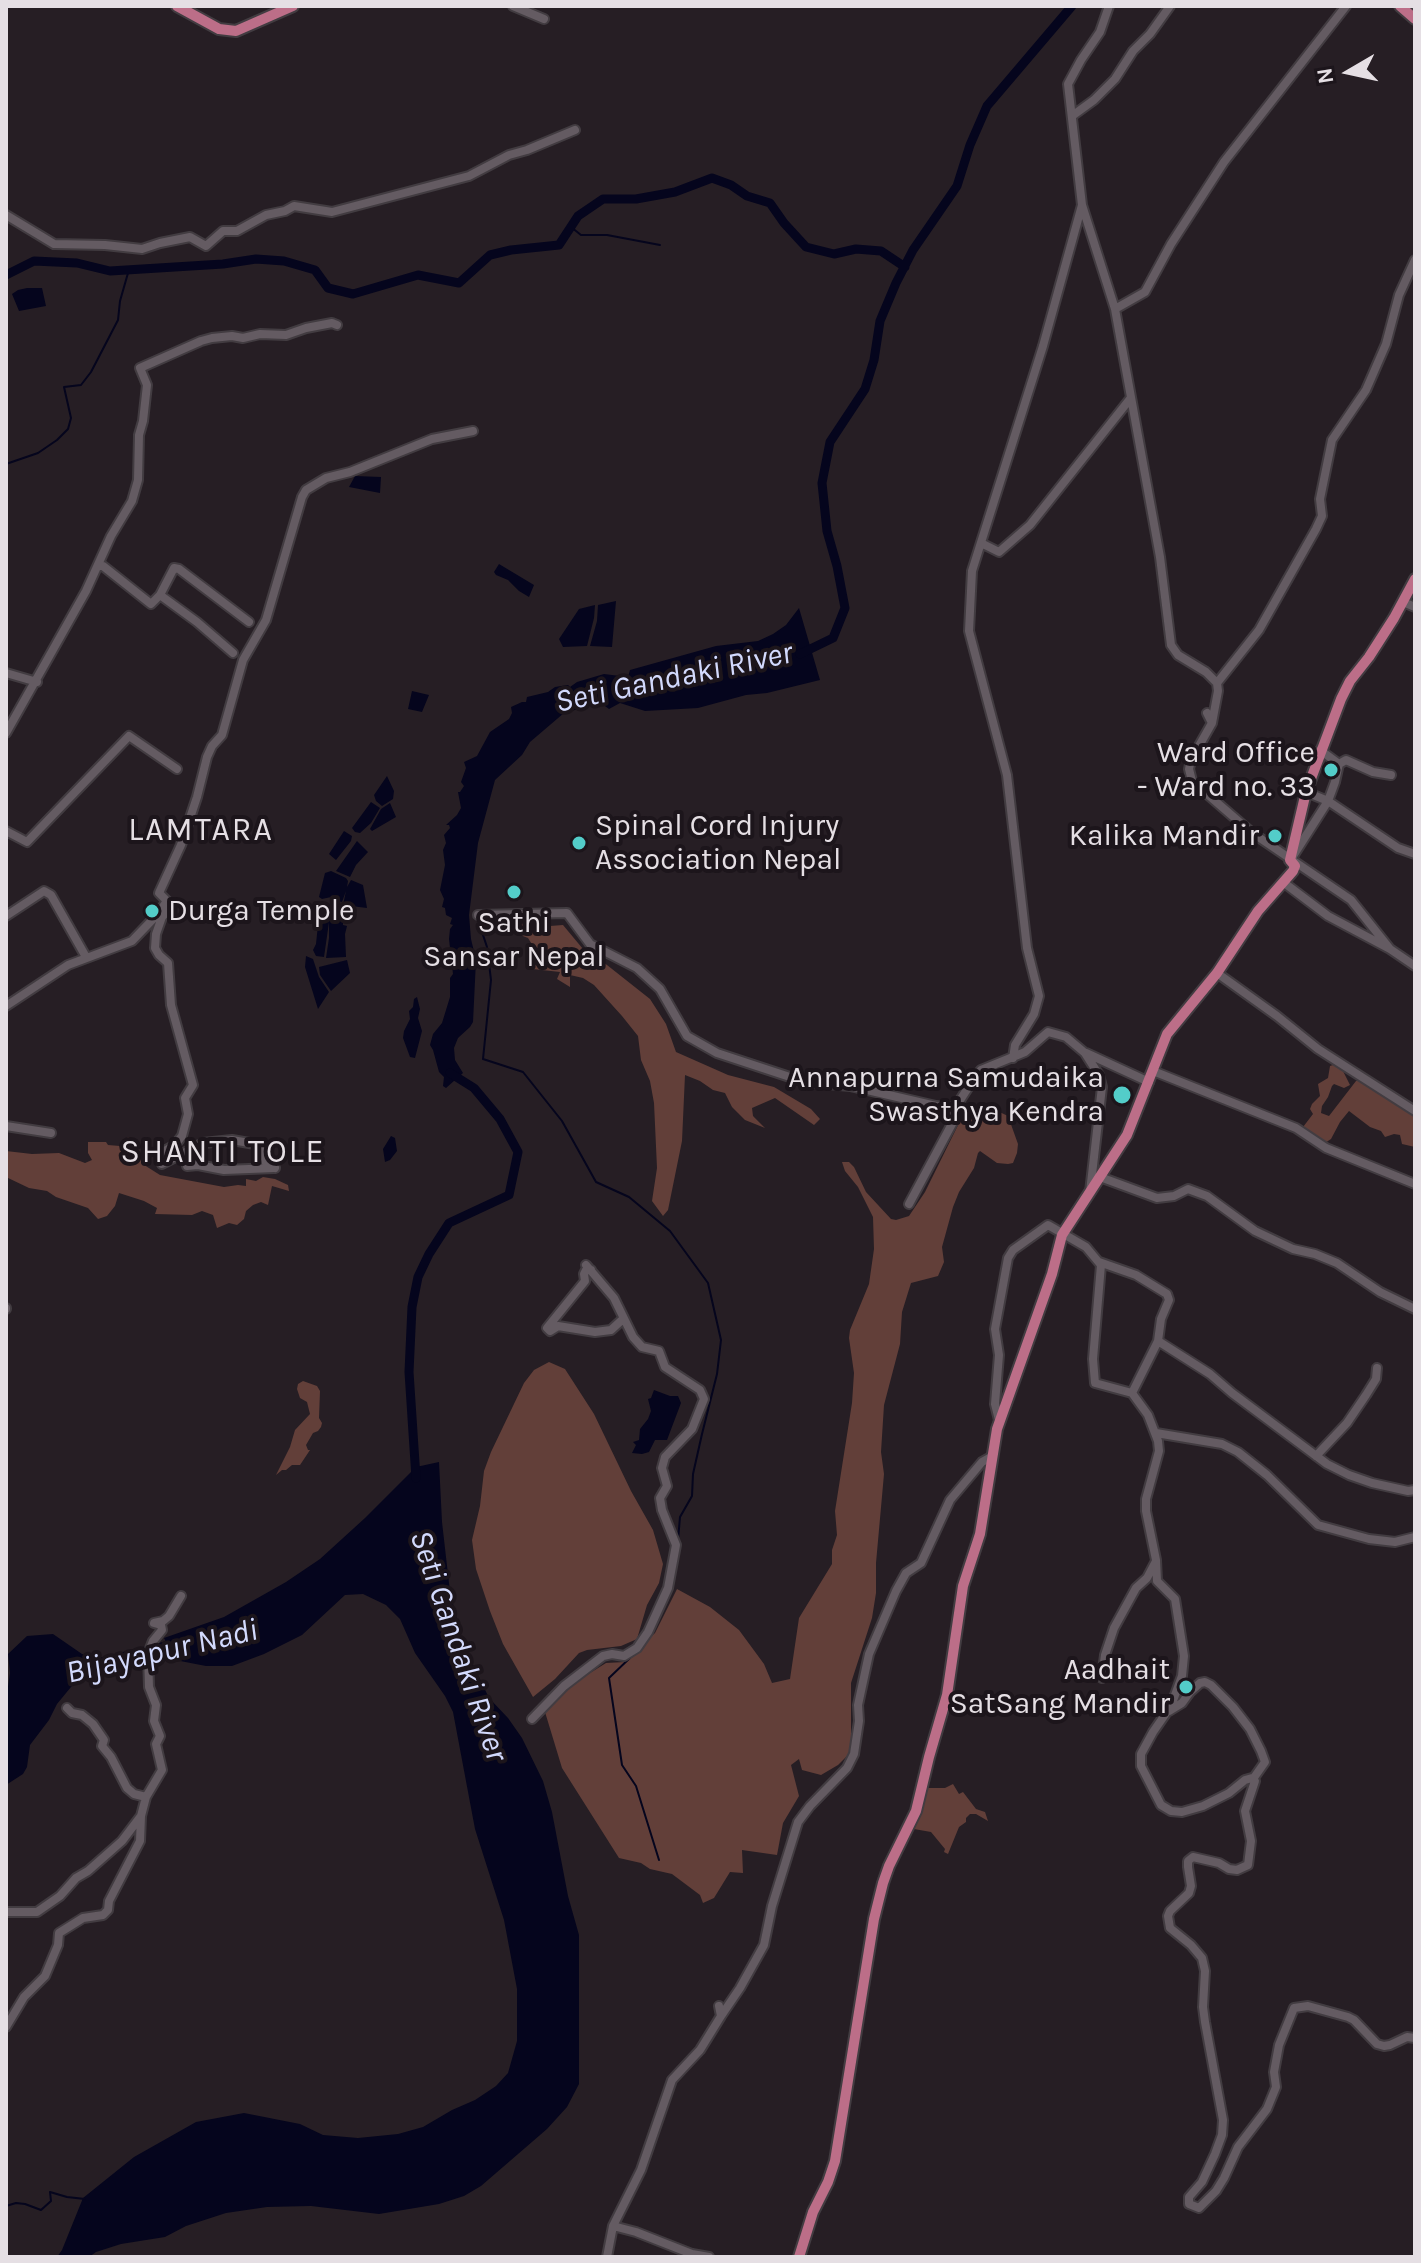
<!DOCTYPE html>
<style>
body{margin:0}
#map{position:relative;width:1421px;height:2263px;overflow:hidden;background:#261e24;font-family:Karla,sans-serif}
canvas{display:block}
.frame{position:absolute;inset:0;border:8px solid #e5dfe4;pointer-events:none}
.north{position:absolute;left:1309px;top:32px;width:80px;height:80px;-webkit-text-stroke:6px #1c151b;paint-order:stroke;rotate:261deg;font-size:22px;font-weight:700;line-height:32px;text-align:center;color:#e5dfe4}
.north::after{content:'';display:block;margin:auto;width:28px;height:36px;background:#e5dfe4;clip-path:polygon(50% 0,100% 100%,50% 72%,0 100%)}
</style>
<div id="map">
<canvas width="1421" height="2263"></canvas>
<div class="frame"></div>
<div class="north">N</div>
</div>
<script>
const g = document.querySelector('canvas').getContext('2d');
g.lineJoin = 'round';
function fillPath(path, color) { g.fillStyle = color; g.fill(path, 'evenodd'); }
const poly = rows => new Path2D(rows.map(r => 'M' + r).join(''));
function strokePath(path, color, width, dash) { g.strokeStyle = color; g.lineWidth = width; g.lineCap = dash ? 'butt' : 'round'; g.setLineDash(dash || []); g.stroke(path); }
function drawText(font, color, halo, rows, align = 'center') {
  g.font = font + ' Karla,sans-serif'; g.lineWidth = 8; g.setLineDash([]); g.textBaseline = 'middle'; g.strokeStyle = halo; g.fillStyle = color; for (const [text, x, y, turn = 0] of rows) {
    g.save(); g.translate(x, y); g.rotate((+turn || 0) * Math.PI / 180); g.textAlign = isNaN(turn) ? turn : align; if (halo) g.strokeText(text, 0, 0); g.fillText(text, 0, 0); g.restore();
  }
}
fillPath(poly([
 [492,919,537,927,563,925,583,949,607,965,650,999,666,1024,676,1052,728,1075,774,1087,811,1109,820,1119,814,1125,775,1098,752,1108,753,1116,765,1128,745,1120,732,1107,725,1093,713,1090,700,1081,685,1075,682,1141,668,1210,663,1216,652,1201,657,1168,654,1103,650,1081,641,1060,638,1036,622,1016,594,985,583,978,570,975,570,987,557,979,560,972,533,969,538,954,528,938,515,933,494,931,484,925,480,920],
 [1339,1063,1350,1085,1344,1088,1334,1084,1332,1086,1328,1097,1322,1106,1321,1113,1329,1116,1356,1081,1363,1081,1379,1089,1385,1098,1415,1113,1415,1147,1402,1144,1400,1135,1394,1134,1385,1137,1381,1131,1370,1127,1349,1111,1340,1122,1331,1139,1325,1143,1308,1132,1303,1127,1313,1114,1310,1109,1312,1104,1320,1096,1318,1084,1328,1078,1330,1066],
 [973,1107,991,1108,1008,1116,1018,1144,1017,1153,1013,1163,1008,1164,997,1163,980,1151,978,1153,974,1168,959,1192,953,1207,942,1247,944,1262,938,1276,911,1283,902,1312,900,1344,884,1405,881,1452,884,1474,876,1563,876,1593,872,1618,851,1683,851,1752,838,1765,821,1775,802,1770,799,1759,791,1765,799,1796,783,1823,777,1855,742,1850,743,1873,730,1872,714,1898,703,1903,700,1895,672,1874,650,1869,641,1863,619,1858,562,1768,545,1712,574,1683,606,1663,625,1662,655,1633,677,1589,710,1607,739,1630,764,1664,772,1683,790,1679,799,1618,832,1564,832,1550,837,1535,835,1511,852,1403,854,1373,849,1338,850,1330,869,1284,874,1249,873,1217,858,1187,845,1171,842,1162,849,1162,854,1167,866,1192,891,1219,896,1220,909,1216,925,1192,965,1111],
 [128,1137,135,1139,141,1154,141,1163,160,1175,224,1187,238,1185,246,1186,246,1179,256,1181,263,1177,275,1179,288,1185,289,1191,272,1186,268,1205,261,1202,253,1205,246,1211,244,1219,237,1225,229,1223,217,1228,213,1215,202,1211,192,1215,155,1214,157,1208,144,1201,119,1193,115,1206,107,1216,98,1219,88,1208,56,1197,47,1191,29,1188,6,1177,6,1151,32,1154,59,1153,85,1163,92,1160,88,1153,88,1142,106,1142,108,1145,120,1146],
 [549,1362,565,1369,594,1414,631,1491,653,1530,663,1564,659,1583,647,1605,637,1639,621,1646,587,1650,579,1653,555,1679,533,1697,503,1644,490,1611,476,1569,472,1540,480,1506,484,1471,491,1452,524,1383,534,1370],
 [303,1381,317,1386,320,1391,319,1418,322,1423,321,1427,318,1431,313,1433,306,1445,308,1450,310,1450,300,1465,292,1465,286,1470,282,1470,276,1475,290,1447,295,1430,310,1414,307,1402,300,1398,297,1389,298,1384],
 [953,1784,959,1794,963,1792,976,1809,985,1812,988,1821,976,1814,970,1814,966,1818,966,1822,959,1827,948,1854,944,1852,945,1849,931,1832,914,1829,927,1788,945,1788]
]), '#623f39');
fillPath(poly([
 [27,288,42,288,46,306,19,311,12,294,18,290],
 [355,476,381,477,380,493,349,487],
 [499,564,534,585,529,597,519,591,508,580,496,575,494,572],
 [616,601,612,647,590,646,597,621,598,605],
 [595,605,594,618,587,646,563,647,559,639,579,609],
 [799,608,820,680,767,693,746,695,698,708,645,711,620,703,609,709,605,706,589,706,564,713,530,742,522,755,495,780,478,843,469,915,471,939,476,960,473,1022,470,1027,458,1038,454,1048,455,1060,463,1073,446,1088,443,1086,444,1077,439,1072,433,1050,430,1045,433,1034,442,1023,450,997,450,978,453,974,449,939,450,929,453,925,450,924,452,918,446,915,445,908,442,907,444,899,440,890,445,865,443,850,446,843,444,835,450,828,449,825,446,825,457,815,461,808,458,792,460,792,464,786,461,782,466,768,464,762,477,756,490,732,509,719,512,713,511,707,522,702,526,702,527,697,548,692,555,687,568,685,570,687,577,682,604,674,620,676,625,680,628,677,630,670,716,646,758,641,773,634,786,625],
 [412,691,429,695,422,712,408,709],
 [387,776,394,791,393,799,382,806,376,801,374,795],
 [371,802,380,808,371,823,360,833,355,832,352,828],
 [390,803,396,817,372,831,370,829,381,809],
 [344,831,352,836,351,841,336,860,329,854],
 [357,841,368,852,356,865,350,877,336,871],
 [331,871,346,878,348,881,347,887,351,880,363,885,367,908,343,905,346,891,342,902,333,900,331,897,322,899,319,897,325,873],
 [319,915,343,920,343,925,347,926,345,934,346,957,326,958,329,938,329,922,324,957,316,956,313,950,316,944],
 [306,956,313,959,319,977,329,992,318,1009,305,967],
 [347,960,350,973,331,991,320,975,319,967],
 [417,997,420,1009,418,1018,422,1031,415,1058,410,1057,403,1038,404,1031,410,1019,409,1011,413,1007,414,999],
 [391,1136,395,1138,397,1151,390,1160,385,1162,383,1149],
 [654,1390,670,1396,678,1396,681,1403,667,1440,655,1440,649,1452,642,1454,632,1453,636,1445,633,1442,639,1440,640,1429,648,1419,651,1411,648,1399,651,1398],
 [439,1462,442,1522,450,1592,463,1644,489,1698,508,1718,522,1738,543,1781,552,1812,568,1896,579,1935,579,2084,567,2107,547,2129,481,2186,464,2196,439,2204,379,2214,311,2206,267,2207,226,2213,186,2226,165,2237,121,2244,96,2252,89,2257,57,2257,62,2250,83,2198,134,2157,196,2122,244,2113,300,2124,323,2135,358,2138,398,2134,423,2127,452,2110,475,2100,496,2086,508,2073,517,2041,517,1989,504,1920,475,1829,453,1712,445,1696,415,1653,400,1619,386,1605,363,1594,345,1595,302,1635,264,1654,232,1666,206,1666,175,1660,164,1638,224,1617,286,1582,320,1559,365,1518,416,1467],
 [53,1634,82,1654,96,1658,99,1666,86,1675,80,1676,57,1704,49,1720,30,1745,27,1767,23,1774,6,1785,6,1700,10,1673,8,1654,27,1636]
]), '#05051d');
strokePath(poly([
 [571,227,581,235,607,235,660,245],
 [6,464,38,453,57,440,68,429,71,418,64,387,81,385,91,372,118,320,120,301,128,273,142,268],
 [480,926,487,947,491,980,483,1059,523,1072,562,1121,596,1182,629,1197,670,1231,708,1283,721,1340,717,1374,702,1434,693,1474,692,1496,680,1517,678,1540],
 [633,1655,609,1678,622,1765,636,1786,659,1860],
 [6,2206,16,2203,25,2204,41,2210,51,2201,50,2192,67,2197,85,2199]
]), '#05051d', 2);
strokePath(poly([
 [6,275,34,261,77,263,110,271,223,264,256,259,284,261,315,270,328,288,353,294,418,275,459,283,490,255,511,250,559,245,578,216,603,199,636,199,675,192,712,178,731,185,747,196,770,203,784,223,806,247,834,254,856,249,881,251,905,267],
 [800,654,833,638,845,608,837,566,827,531,822,483,830,442,865,389,874,360,880,321,896,283,913,250,957,186,970,145,987,106,1072,6],
 [416,1478,409,1372,412,1307,418,1277,429,1254,449,1223,509,1195,518,1152,500,1119,474,1088,450,1073],
 [89,1665,169,1645,180,1645]
]), '#05051d', 9);
const minor = poly([
 [513,6,544,19],
 [1109,6,1100,32,1081,60,1068,84,1082,205,1115,309,1160,557,1171,645,1178,655,1206,672,1217,683],
 [1072,116,1094,100,1115,79,1133,51,1150,34,1170,6],
 [6,215,54,244,105,245,142,249,160,243,190,237,206,246,223,231,237,231,266,215,285,211,294,206,332,212,469,176,509,155,527,150,575,130],
 [1115,309,1145,292,1171,244,1224,162,1346,6],
 [981,543,999,552,1030,525,1130,399],
 [98,566,103,566,151,604,160,595,197,622,233,653],
 [160,595,174,568,179,569,249,622],
 [1403,602,1415,607],
 [6,673,37,682],
 [1207,713,1212,723,1191,760,1189,769,1192,781,1251,832,1351,900,1390,949],
 [1212,723,1218,691,1217,683,1259,630,1316,529,1322,516,1320,499,1332,440,1366,390,1386,344,1399,295,1415,260],
 [6,733,86,591,111,536,132,501,138,480,139,435,143,421,147,385,140,368,201,341,212,338,232,336,243,338,260,334,286,335,306,328,332,323,337,325],
 [1339,764,1346,760,1373,772,1391,775],
 [1306,792,1328,801,1398,848,1415,854],
 [6,831,27,842,129,736,177,769],
 [1293,856,1328,801,1335,782,1339,764,1320,750],
 [1283,882,1328,916,1390,949,1415,966],
 [167,901,168,911,162,917,156,934,155,948,159,955,168,963,171,1005,193,1085,185,1098,188,1114,182,1136,175,1145,163,1152,162,1164,203,1143,232,1140,255,1144,263,1152,266,1163,275,1168],
 [478,915,567,913,590,944,637,968,660,989,687,1036,717,1053,805,1082,850,1086,936,1106,955,1108],
 [6,916,44,891,51,895,86,957],
 [1217,973,1277,1016,1318,1049,1415,1111],
 [6,1006,68,965,132,941,156,916,167,901,159,893,181,845,197,797,207,757,212,746,222,735,243,660,266,620,302,497,306,490,326,478,350,472,432,439,473,431],
 [1086,1053,1149,1082],
 [1013,1058,1015,1045,1034,1014,1039,996,1027,948,1007,775,969,631,972,571,1043,346,1082,205],
 [1153,1071,1296,1128,1326,1148,1415,1184],
 [6,1126,51,1133],
 [187,1166,198,1165,224,1170,274,1168],
 [1100,1177,1157,1198,1174,1196,1188,1189,1207,1196,1255,1231,1293,1249,1315,1254,1337,1263,1380,1292,1415,1309],
 [909,1204,953,1122,955,1108,973,1080,981,1070,1025,1052,1048,1032,1066,1037,1085,1053,1099,1075,1102,1087,1090,1192],
 [1099,1262,1136,1275,1167,1294,1169,1300,1161,1319,1158,1341],
 [591,1270,586,1270,584,1274,585,1281,547,1328,550,1331,558,1326,595,1332,611,1330,623,1319],
 [6,1308,6,1309],
 [1132,1393,1158,1341,1210,1374,1232,1393,1327,1464,1349,1475,1372,1483,1408,1491,1415,1490],
 [999,1420,995,1404,999,1355,995,1329,1008,1258,1013,1250,1048,1225,1086,1247,1101,1265,1093,1359,1095,1383,1132,1393,1148,1415,1158,1441,1159,1451,1146,1499,1146,1511,1156,1560,1157,1581,1175,1599,1184,1656,1182,1676,1171,1706,1153,1732,1141,1754,1141,1766,1161,1805,1171,1811,1182,1812,1203,1806,1229,1793,1245,1780,1252,1778,1255,1781,1245,1811,1251,1841,1248,1865,1237,1870,1229,1869,1219,1863,1193,1857,1188,1861,1188,1867,1191,1886,1189,1893,1170,1911,1168,1916,1170,1928,1191,1945,1202,1958,1205,1971,1203,2007,1205,2022,1223,2120,1222,2135,1215,2154,1202,2182,1189,2197,1189,2204,1199,2208,1216,2191,1224,2178,1238,2147,1267,2109,1276,2087,1274,2072,1279,2045,1294,2008,1308,2006,1348,2017,1354,2020,1377,2044,1384,2046,1390,2045,1407,2037,1415,2038],
 [1156,1433,1222,1444,1238,1452,1267,1475,1318,1525,1369,1539,1395,1542,1415,1537],
 [1316,1456,1347,1423,1366,1395,1376,1379,1377,1368],
 [1102,1678,1105,1655,1114,1628,1136,1588,1147,1578,1156,1561],
 [1169,1711,1182,1703,1190,1692,1200,1683,1205,1682,1211,1685,1233,1707,1250,1729,1261,1751,1265,1762,1253,1779],
 [532,1719,564,1686,603,1656,612,1654,624,1656,637,1648,648,1632,668,1588,676,1545,662,1510,660,1498,667,1486,662,1468,665,1457,692,1429,704,1399,700,1390,665,1367,659,1351,642,1347,633,1337,614,1298,586,1265],
 [146,1797,162,1770,156,1744,160,1736,154,1721,156,1705,149,1687,148,1654,153,1641,162,1630,161,1625,154,1623,163,1621,169,1616,181,1596],
 [6,1912,37,1912,60,1896,76,1878,88,1871,122,1841,141,1816,146,1797,134,1794,127,1788,111,1757,102,1746,104,1740,93,1724,82,1715,72,1713,67,1708],
 [721,2016,740,1988,764,1945,772,1906,798,1822,810,1806,847,1768,854,1754,859,1721,858,1705,869,1654,896,1591,906,1573,921,1563,950,1500,982,1462,991,1457],
 [6,2027,24,1997,45,1976,58,1945,59,1933,83,1918,103,1915,108,1910,109,1901,140,1841,141,1816],
 [613,2226,636,2232,692,2254,709,2257],
 [607,2257,613,2226,641,2170,672,2080,700,2050,721,2016,719,2006]
]);
const major = poly([
 [177,6,219,29,236,31,293,6],
 [1400,6,1415,19],
 [799,2257,813,2212,828,2182,835,2161,874,1919,883,1883,889,1866,916,1811,929,1757,947,1695,963,1586,980,1534,997,1429,1052,1274,1062,1235,1127,1135,1167,1034,1217,973,1258,911,1293,871,1295,866,1290,860,1306,792,1341,699,1350,681,1369,657,1394,618,1415,579]
]);
strokePath(minor, '#423c41', 12);
strokePath(major, '#423c41', 14);
strokePath(minor, '#645b62', 8);
strokePath(major, '#bc6e88', 10);
for (const [x, y, r, color] of [
 [1331,770,8,"#53cdc9"],
 [1275,836,8,"#53cdc9"],
 [579,843,8,"#53cdc9"],
 [514,892,8,"#53cdc9"],
 [152,911,8,"#53cdc9"],
 [1122,1095,10,"#53cdc9"],
 [1186,1687,8,"#53cdc9"]
]) { const dot = new Path2D(); dot.arc(x, y, r, 0, 2 * Math.PI); g.fillStyle = color; g.fill(dot); strokePath(dot, '#1c151b', 3); }
drawText('30px', '#e5dfe4', '#1c151b', [
 ["Ward Office",1315,753],
 ["- Ward no. 33",1315,787],
 ["Spinal Cord Injury",595,826,"left"],
 ["Association Nepal",595,860,"left"],
 ["Kalika Mandir",1259,836],
 ["Durga Temple",168,911,"left"],
 ["Sathi",514,923,"center"],
 ["Sansar Nepal",514,957,"center"],
 ["Annapurna Samudaika",1104,1078],
 ["Swasthya Kendra",1104,1112],
 ["Aadhait",1170,1670],
 ["SatSang Mandir",1170,1704]
], 'right');
drawText('italic 32px', '#d3dafd', '#1c151b', [
 ["Seti Gandaki River",674,678,-12],
 ["Seti Gandaki River",458,1646,71],
 ["Bijayapur Nadi",162,1652,-13]
]);
g.letterSpacing = '2px';
drawText('32px', '#e5dfe4', '#1c151b', [
 ["LAMTARA",201,831],
 ["SHANTI TOLE",223,1153]
]);
g.letterSpacing = '0px';
</script>
